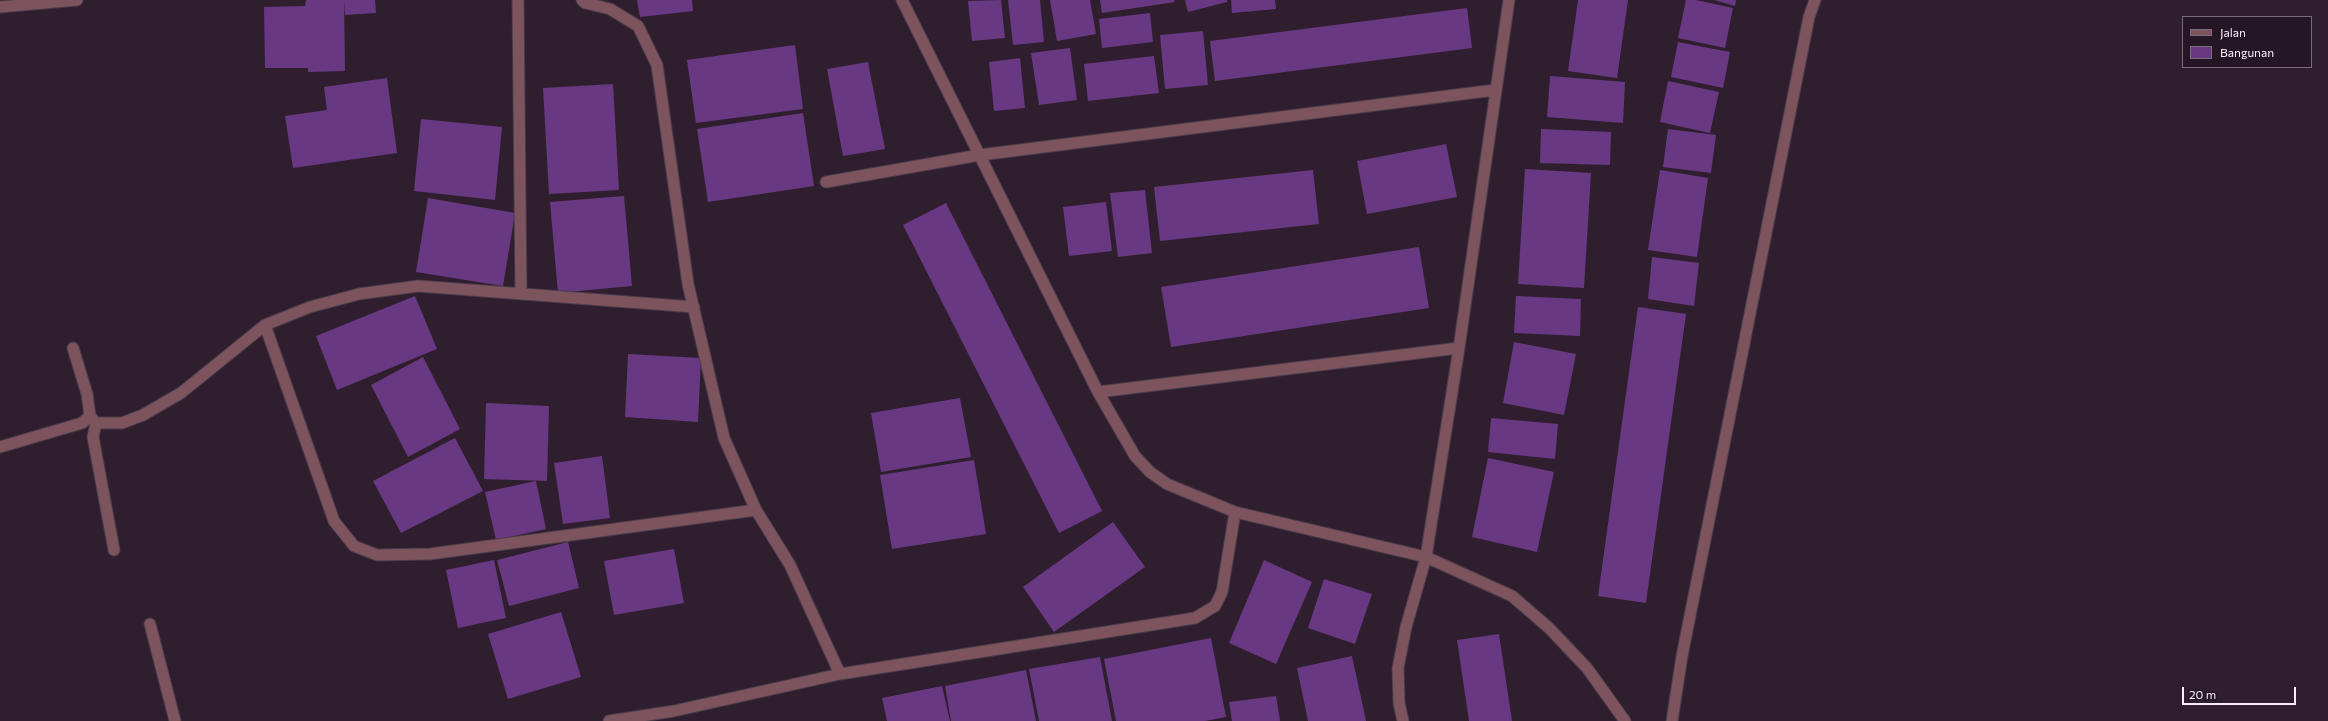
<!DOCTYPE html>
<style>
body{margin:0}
#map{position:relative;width:2328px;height:721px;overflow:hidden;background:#2f1f2e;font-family:Commissioner,sans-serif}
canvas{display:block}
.legend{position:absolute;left:2182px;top:16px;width:130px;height:52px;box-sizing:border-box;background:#251625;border:1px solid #7a6c7a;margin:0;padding:5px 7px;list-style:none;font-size:12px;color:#f9eef9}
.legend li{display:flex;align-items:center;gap:8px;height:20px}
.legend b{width:20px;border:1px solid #7a6c7a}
.scale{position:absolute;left:2182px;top:687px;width:114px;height:18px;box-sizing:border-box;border:2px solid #f9eef9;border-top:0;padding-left:5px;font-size:12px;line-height:14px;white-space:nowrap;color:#f9eef9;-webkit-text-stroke:3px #251625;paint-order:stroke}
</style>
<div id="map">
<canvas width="2328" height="721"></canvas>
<ul class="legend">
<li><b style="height:5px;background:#7d545e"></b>Jalan</li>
<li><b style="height:11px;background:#683883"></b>Bangunan</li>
</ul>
<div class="scale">20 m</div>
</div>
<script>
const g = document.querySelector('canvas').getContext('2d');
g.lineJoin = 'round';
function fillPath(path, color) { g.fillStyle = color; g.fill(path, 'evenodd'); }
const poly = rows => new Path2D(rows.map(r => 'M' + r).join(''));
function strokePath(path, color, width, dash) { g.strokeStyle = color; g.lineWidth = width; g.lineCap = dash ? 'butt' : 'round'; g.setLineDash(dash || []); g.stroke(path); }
fillPath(poly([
 [306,0,344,0,345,71,308,72,308,68,265,68,264,7,305,6],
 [344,0,375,0,376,13,345,15],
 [637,0,692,0,693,11,640,17],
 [1001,0,1005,38,972,41,968,1],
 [1008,0,1040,0,1044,42,1013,45],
 [1050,0,1090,0,1096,34,1057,41],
 [1100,0,1174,0,1175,2,1102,13],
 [1185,0,1227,0,1227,2,1188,12],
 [1231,0,1275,0,1276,9,1232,13],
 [1578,0,1628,0,1617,78,1568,71],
 [1686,0,1696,0,1733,8,1725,48,1678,38],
 [1714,0,1736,0,1735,6],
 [1467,8,1472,48,1215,81,1210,41],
 [1150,13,1153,42,1102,48,1099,19],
 [1203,31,1208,85,1165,89,1160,35],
 [1678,42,1730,52,1723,88,1671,77],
 [795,45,803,109,696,123,687,60],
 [1070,48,1077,100,1039,105,1031,53],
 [1154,56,1159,93,1088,101,1084,64],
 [1020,58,1025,108,994,111,989,62],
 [868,62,885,149,843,156,827,69],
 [1550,76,1625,82,1623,123,1547,117],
 [387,78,397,153,293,168,285,116,327,110,324,87],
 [1668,81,1719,92,1710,133,1660,122],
 [613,84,619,190,549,194,543,88],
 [803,113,814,186,708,202,697,129],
 [421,119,502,127,495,200,414,191],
 [1541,129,1611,132,1610,165,1540,163],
 [1668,129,1716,135,1711,173,1663,167],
 [1446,144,1457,197,1367,214,1357,161],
 [1525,169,1591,173,1584,288,1518,284],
 [1313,170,1319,224,1160,241,1154,187],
 [1660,170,1708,178,1697,257,1648,250],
 [1145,190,1152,253,1118,257,1110,193],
 [624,196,632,286,558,293,550,202],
 [428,198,515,213,503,286,416,272],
 [1106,202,1112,251,1069,256,1063,207],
 [946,203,1102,511,1059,533,903,225],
 [1419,247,1429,308,1171,347,1161,287],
 [1652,257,1699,263,1694,306,1648,299],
 [415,296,437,349,337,390,316,336],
 [1516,296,1581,299,1580,336,1514,333],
 [1638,307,1686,314,1646,603,1598,596],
 [1514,342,1576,354,1564,415,1503,403],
 [628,354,701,358,698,422,625,417],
 [423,357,460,429,408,457,371,385],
 [960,398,971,457,881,472,871,413],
 [486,403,549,406,547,481,484,479],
 [1491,418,1558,424,1555,459,1488,452],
 [455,438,483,491,401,533,373,481],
 [602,456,610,518,563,524,554,463],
 [1488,458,1554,472,1537,552,1472,537],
 [974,460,986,534,892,549,880,475],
 [536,481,546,529,496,540,485,492],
 [1113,522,1145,567,1054,632,1023,587],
 [568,542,579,588,509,606,497,560],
 [674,549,684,603,614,615,604,561],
 [494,560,506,618,458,628,446,570],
 [1264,560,1312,582,1276,664,1229,643],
 [1324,579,1372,594,1355,644,1308,628],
 [561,612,581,677,508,699,488,634],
 [1499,634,1512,721,1469,721,1457,640],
 [1211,638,1226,717,1205,721,1116,721,1104,659],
 [1352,656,1366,721,1308,721,1297,668],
 [1100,657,1112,721,1039,721,1029,669],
 [1026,670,1036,721,951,721,945,686],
 [942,686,950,721,887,721,882,698],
 [1276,696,1280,721,1232,721,1229,702]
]), '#683883');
const minor = poly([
 [518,0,521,294],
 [582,0,585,3,610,9,638,26,657,65,688,284,724,438,756,510,790,565,840,674],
 [902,0,1098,392,1135,456,1150,472,1167,484,1235,512,1426,557,1512,596,1549,628,1587,668,1625,721],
 [0,7,77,0],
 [826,182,980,155,1495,90],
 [265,325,334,521,354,546,377,555,430,554,756,510],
 [1098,392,1459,348],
 [90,416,96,423,122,423,143,415,181,393,265,325,310,307,359,294,418,286,694,307],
 [96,423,93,437,114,550],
 [0,447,82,423,90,416,87,394,73,348],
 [150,624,175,721],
 [609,721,674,711,840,674,1195,618,1215,606,1222,592,1235,512],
 [1403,721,1399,703,1398,668,1406,627,1426,557,1459,348,1509,0],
 [1672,721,1682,656,1809,17,1815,0]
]);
strokePath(minor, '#4b3c4a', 13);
strokePath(minor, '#7d545e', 11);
</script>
